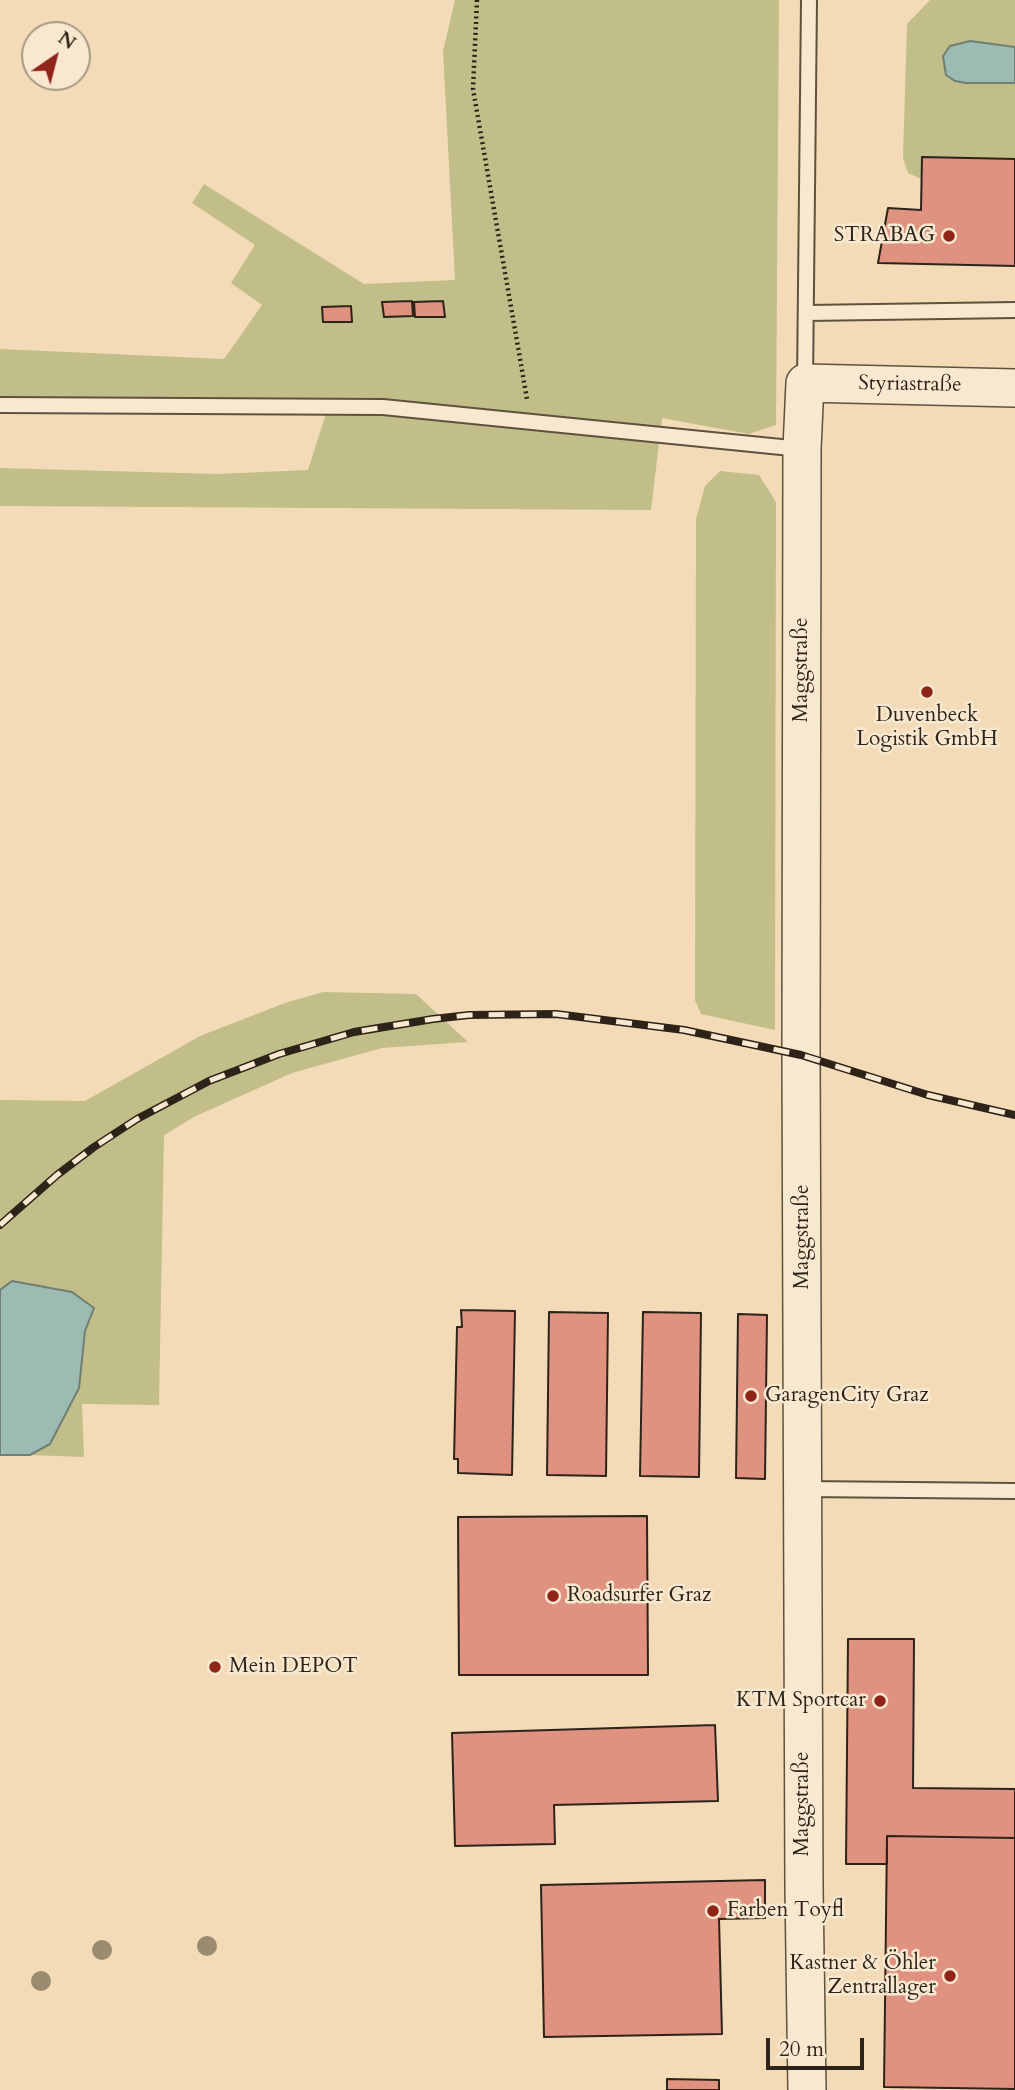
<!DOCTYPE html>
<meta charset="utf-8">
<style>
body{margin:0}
#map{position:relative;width:1015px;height:2090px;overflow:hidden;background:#f4dbb7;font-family:Cardo,serif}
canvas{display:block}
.north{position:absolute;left:21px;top:21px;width:70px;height:70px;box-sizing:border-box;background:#f8e8d0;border:2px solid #a79986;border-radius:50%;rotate:35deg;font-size:19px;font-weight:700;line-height:28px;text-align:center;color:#2d2318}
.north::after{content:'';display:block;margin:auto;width:24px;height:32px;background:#8f2418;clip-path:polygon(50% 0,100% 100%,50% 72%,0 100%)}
.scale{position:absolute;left:766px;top:2038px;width:98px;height:32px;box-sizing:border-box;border:4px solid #2d2318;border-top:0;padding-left:9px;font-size:21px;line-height:24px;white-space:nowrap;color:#2d2318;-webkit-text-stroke:5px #f8e8d0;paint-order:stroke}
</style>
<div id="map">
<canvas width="1015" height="2090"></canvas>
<div class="north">N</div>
<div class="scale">20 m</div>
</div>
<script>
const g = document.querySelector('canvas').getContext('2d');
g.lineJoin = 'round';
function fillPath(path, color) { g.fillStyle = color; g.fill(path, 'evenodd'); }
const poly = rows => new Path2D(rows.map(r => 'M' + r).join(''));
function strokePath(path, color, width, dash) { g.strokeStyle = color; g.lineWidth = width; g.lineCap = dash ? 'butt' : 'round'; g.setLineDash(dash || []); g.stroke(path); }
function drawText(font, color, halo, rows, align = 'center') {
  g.font = font + ' Cardo,serif'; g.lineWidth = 5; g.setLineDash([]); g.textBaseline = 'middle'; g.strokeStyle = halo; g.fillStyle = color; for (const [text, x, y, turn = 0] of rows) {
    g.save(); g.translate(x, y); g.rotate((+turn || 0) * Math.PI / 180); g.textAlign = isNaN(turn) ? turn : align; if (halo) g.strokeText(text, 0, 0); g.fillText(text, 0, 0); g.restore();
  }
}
fillPath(poly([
 [455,0,779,0,776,425,749,434,662,418,651,510,0,506,0,468,218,474,308,470,328,407,0,405,0,349,224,359,262,305,231,283,255,245,192,203,204,184,364,284,455,280,443,51],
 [930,0,1015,0,1015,159,922,157,921,179,908,173,903,158,907,24],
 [720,471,759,475,776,502,775,1030,701,1014,695,1000,696,519,705,486],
 [323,992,416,994,468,1042,382,1048,292,1073,196,1116,164,1135,159,1405,82,1404,84,1457,30,1455,50,1444,79,1388,85,1331,93,1308,72,1292,48,1287,12,1281,0,1290,0,1100,85,1101,200,1036,285,1003]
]), '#c1be8a');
const water = poly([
 [970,41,1015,47,1015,83,966,83,955,81,946,75,943,56,950,46,970,41],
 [12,1281,72,1292,94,1308,85,1331,79,1388,50,1444,30,1455,0,1455,0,1290,12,1281]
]);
fillPath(water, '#9cbbb2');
strokePath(water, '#707e74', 2);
const building = poly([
 [922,157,1015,159,1015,266,878,263,888,208,921,210,922,157],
 [412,301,413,316,384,317,382,302,412,301],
 [443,301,445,317,415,317,414,302,443,301],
 [351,306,352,322,323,322,322,307,351,306],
 [461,1310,515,1311,512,1475,458,1473,458,1459,454,1459,457,1327,462,1327,461,1310],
 [549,1312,608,1313,606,1476,547,1475,549,1312],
 [643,1312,701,1313,699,1477,640,1476,643,1312],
 [738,1314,767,1315,765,1479,736,1478,738,1314],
 [647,1516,648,1675,459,1675,458,1517,647,1516],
 [848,1639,914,1639,913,1788,1015,1789,1015,1838,887,1836,887,1864,846,1864,848,1639],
 [715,1725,718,1801,554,1805,555,1844,455,1846,452,1733,715,1725],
 [887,1836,1015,1838,1015,2089,884,2087,887,1836],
 [765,1880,765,1918,719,1919,722,2034,544,2037,541,1885,765,1880],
 [667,2079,719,2080,719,2090,667,2090,667,2079]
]);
fillPath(building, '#e09280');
strokePath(building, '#2d2318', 2);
const service = poly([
 [806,313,1015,310],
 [805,382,809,0],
 [0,405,383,407,801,449],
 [804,1489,1015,1491]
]);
const tertiary = poly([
 [807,2090,804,1888,801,1055,802,449,805,383,1015,388]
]);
strokePath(service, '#5f5140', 18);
strokePath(tertiary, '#5f5140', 40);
strokePath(poly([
 [477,0,473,89,527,399]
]), '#2d2318', 4.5, [2, 3.5]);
strokePath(service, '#f8e8d0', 14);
strokePath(tertiary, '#f8e8d0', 37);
const rail = poly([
 [0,1225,57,1175,94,1147,137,1119,209,1081,279,1054,354,1032,433,1019,469,1015,556,1014,684,1030,801,1055,928,1095,1015,1115]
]);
strokePath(rail, '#2d2318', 8);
strokePath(rail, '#f8e8d0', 5, [16]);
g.fillStyle = '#9b8b6f';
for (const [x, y] of [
 [207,1946],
 [102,1950],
 [41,1981]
]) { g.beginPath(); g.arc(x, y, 10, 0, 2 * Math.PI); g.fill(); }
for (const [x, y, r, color] of [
 [949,236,7,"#8f2418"],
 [927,692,7,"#8f2418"],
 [751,1396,7,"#8f2418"],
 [553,1596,7,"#8f2418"],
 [215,1667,7,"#8f2418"],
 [880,1701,7,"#8f2418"],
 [713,1911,7,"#8f2418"],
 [950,1976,7,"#8f2418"]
]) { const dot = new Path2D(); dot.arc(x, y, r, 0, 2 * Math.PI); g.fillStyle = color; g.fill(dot); strokePath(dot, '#f8e8d0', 2.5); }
drawText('21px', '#2d2318', '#f8e8d0', [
 ["STRABAG",935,236,"right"],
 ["Duvenbeck",927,716,"center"],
 ["Logistik GmbH",927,740,"center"],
 ["GaragenCity Graz",765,1396],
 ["Roadsurfer Graz",567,1596],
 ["Mein DEPOT",229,1667],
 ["KTM Sportcar",866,1701,"right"],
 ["Farben Toyfl",727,1911],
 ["Kastner & Öhler",936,1964,"right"],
 ["Zentrallager",936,1988,"right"]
], 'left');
drawText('21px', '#2d2318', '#f8e8d0', [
 ["Styriastraße",910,385,1],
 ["Maggstraße",802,670,-90],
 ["Maggstraße",803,1237,-90],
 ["Maggstraße",803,1804,-90]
]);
</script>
